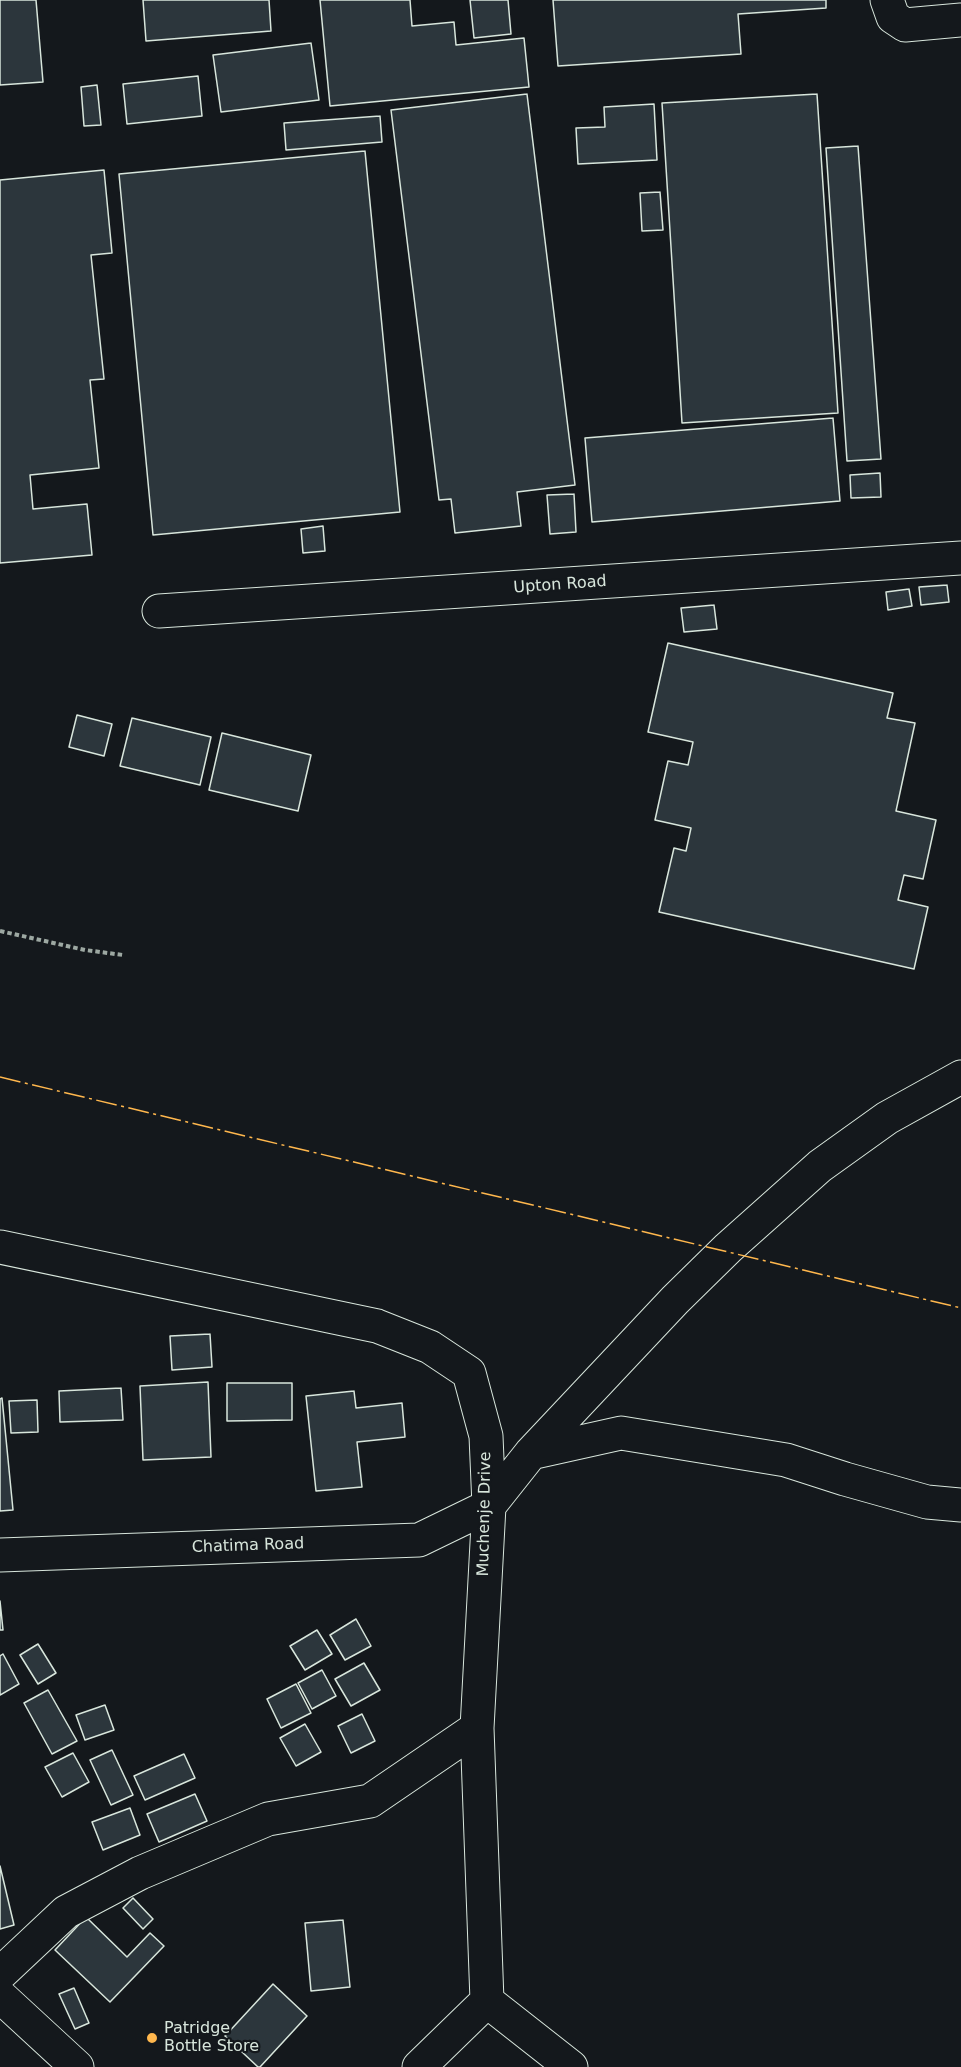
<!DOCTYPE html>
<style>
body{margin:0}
canvas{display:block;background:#14181c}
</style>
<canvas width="961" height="2067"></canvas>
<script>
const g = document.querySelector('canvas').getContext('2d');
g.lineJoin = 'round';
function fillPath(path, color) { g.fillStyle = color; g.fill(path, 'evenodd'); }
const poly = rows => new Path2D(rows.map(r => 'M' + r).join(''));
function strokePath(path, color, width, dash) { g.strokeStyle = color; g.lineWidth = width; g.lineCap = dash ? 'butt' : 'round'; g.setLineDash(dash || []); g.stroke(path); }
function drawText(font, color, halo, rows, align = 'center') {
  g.font = font + ' "DejaVu Sans",sans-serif'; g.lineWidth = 4.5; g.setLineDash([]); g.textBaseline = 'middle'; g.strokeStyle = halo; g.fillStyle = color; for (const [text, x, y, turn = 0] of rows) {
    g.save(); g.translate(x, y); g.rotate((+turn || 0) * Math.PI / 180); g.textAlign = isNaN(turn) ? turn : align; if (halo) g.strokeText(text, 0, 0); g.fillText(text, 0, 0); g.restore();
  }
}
const building = poly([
 [0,0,36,0,43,82,0,85,0,0],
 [143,0,269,0,271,31,146,41,143,0],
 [320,0,410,0,412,26,454,22,456,45,524,38,529,87,330,106,320,0],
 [470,0,508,0,511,34,474,38,470,0],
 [553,0,826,0,826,8,738,14,741,54,558,66,553,0],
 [311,43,319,100,221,112,213,55,311,43],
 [198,76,202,116,127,124,123,84,198,76],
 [97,85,101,125,84,126,81,87,97,85],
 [527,94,575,485,517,492,521,526,455,533,451,499,439,500,391,110,527,94],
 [817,94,838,413,682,423,662,103,817,94],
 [654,104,657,160,578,164,576,128,605,127,604,107,654,104],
 [380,116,382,142,286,150,284,123,380,116],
 [858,146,881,459,847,461,826,148,858,146],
 [365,151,400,512,153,535,119,174,365,151],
 [104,170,112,253,91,255,104,379,90,380,99,468,30,475,33,509,87,504,92,555,0,563,0,180,104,170],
 [660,192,663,230,642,231,640,193,660,192],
 [833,418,840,501,592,522,585,438,833,418],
 [880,473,881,497,851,498,850,475,880,473],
 [574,494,576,532,550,534,547,495,574,494],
 [323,526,325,551,303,553,301,529,323,526],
 [947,585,949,602,921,605,919,587,947,585],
 [909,589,912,606,888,610,886,592,909,589],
 [714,605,717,629,684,632,681,608,714,605],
 [668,643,893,693,887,718,915,723,896,811,936,820,923,879,904,875,898,900,928,907,914,969,659,912,674,848,686,851,691,828,655,820,668,761,688,765,693,742,648,732,668,643],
 [77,715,112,724,104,756,69,747,77,715],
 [132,718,211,737,200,785,120,766,132,718],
 [222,733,311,755,298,811,209,790,222,733],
 [210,1334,212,1367,172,1370,170,1336,210,1334],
 [208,1382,211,1457,143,1460,140,1386,208,1382],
 [227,1383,292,1383,292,1420,227,1421,227,1383],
 [121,1388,123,1420,60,1422,59,1391,121,1388],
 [354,1391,356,1408,402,1403,405,1437,357,1442,362,1487,316,1491,306,1396,354,1391],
 [2,1398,13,1510,0,1511,0,1399,2,1398],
 [37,1400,38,1432,11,1433,9,1401,37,1400],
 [0,1601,3,1630,0,1630,0,1601],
 [356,1619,371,1646,345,1660,330,1635,356,1619],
 [317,1630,332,1654,305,1670,290,1646,317,1630],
 [38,1644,56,1673,38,1684,20,1655,38,1644],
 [3,1654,19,1684,0,1695,0,1656,3,1654],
 [364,1663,380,1690,351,1706,335,1679,364,1663],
 [322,1670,336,1696,312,1709,298,1683,322,1670],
 [296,1684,311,1713,281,1728,267,1699,296,1684],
 [48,1690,77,1741,52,1754,24,1703,48,1690],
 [105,1705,114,1730,85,1740,76,1715,105,1705],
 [362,1714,375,1741,351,1753,338,1726,362,1714],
 [305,1724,321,1752,296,1766,280,1738,305,1724],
 [112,1750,133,1795,111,1805,90,1760,112,1750],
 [73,1753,89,1782,62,1797,45,1767,73,1753],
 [184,1754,195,1778,145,1800,134,1776,184,1754],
 [195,1794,207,1821,159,1842,147,1814,195,1794],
 [130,1808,140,1835,103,1850,92,1822,130,1808],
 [0,1866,14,1925,0,1929,0,1866],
 [133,1898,153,1919,143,1929,123,1908,133,1898],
 [86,1917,127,1957,150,1933,164,1946,110,2002,55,1950,86,1917],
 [343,1920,350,1987,311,1991,305,1923,343,1920],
 [273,1984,307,2016,260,2067,258,2067,225,2036,273,1984],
 [74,1988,89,2023,75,2029,59,1994,74,1988]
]);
fillPath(building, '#2c363c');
strokePath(building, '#d8e6dc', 1.5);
const minor = poly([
 [887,0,893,17,905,25,961,20],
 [159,611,961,558],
 [0,1247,377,1326,430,1347,469,1373,486,1436,489,1506,477,1728,487,2001],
 [531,1453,621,1433,786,1460,845,1479,927,1502,961,1505],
 [0,1555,419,1540,489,1506,531,1453,675,1300,728,1248,820,1166,887,1118,961,1077],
 [0,1974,66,1912,140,1873,268,1819,370,1801,477,1728],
 [0,1996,77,2067],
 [487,2001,571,2067],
 [419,2067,487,2001]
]);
strokePath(minor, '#d8e6dc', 35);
strokePath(poly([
 [0,931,85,950,123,955]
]), '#9da8a2', 4, [4.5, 3]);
strokePath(minor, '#14181c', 33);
strokePath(poly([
 [0,1077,961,1308]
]), '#ffb74d', 1.5, [21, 4.5, 3, 4.5]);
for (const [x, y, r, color] of [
 [152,2038,6,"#ffb74d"]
]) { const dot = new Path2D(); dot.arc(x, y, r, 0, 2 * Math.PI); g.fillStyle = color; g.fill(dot); strokePath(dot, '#14181c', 2); }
drawText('16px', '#d8e6dc', '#14181c', [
 ["Upton Road",560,585,-4],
 ["Muchenje Drive",485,1514,-89],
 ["Chatima Road",248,1546,-2]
]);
drawText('16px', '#d8e6dc', '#14181c', [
 ["Patridge",164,2029],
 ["Bottle Store",164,2047]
], 'left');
</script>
